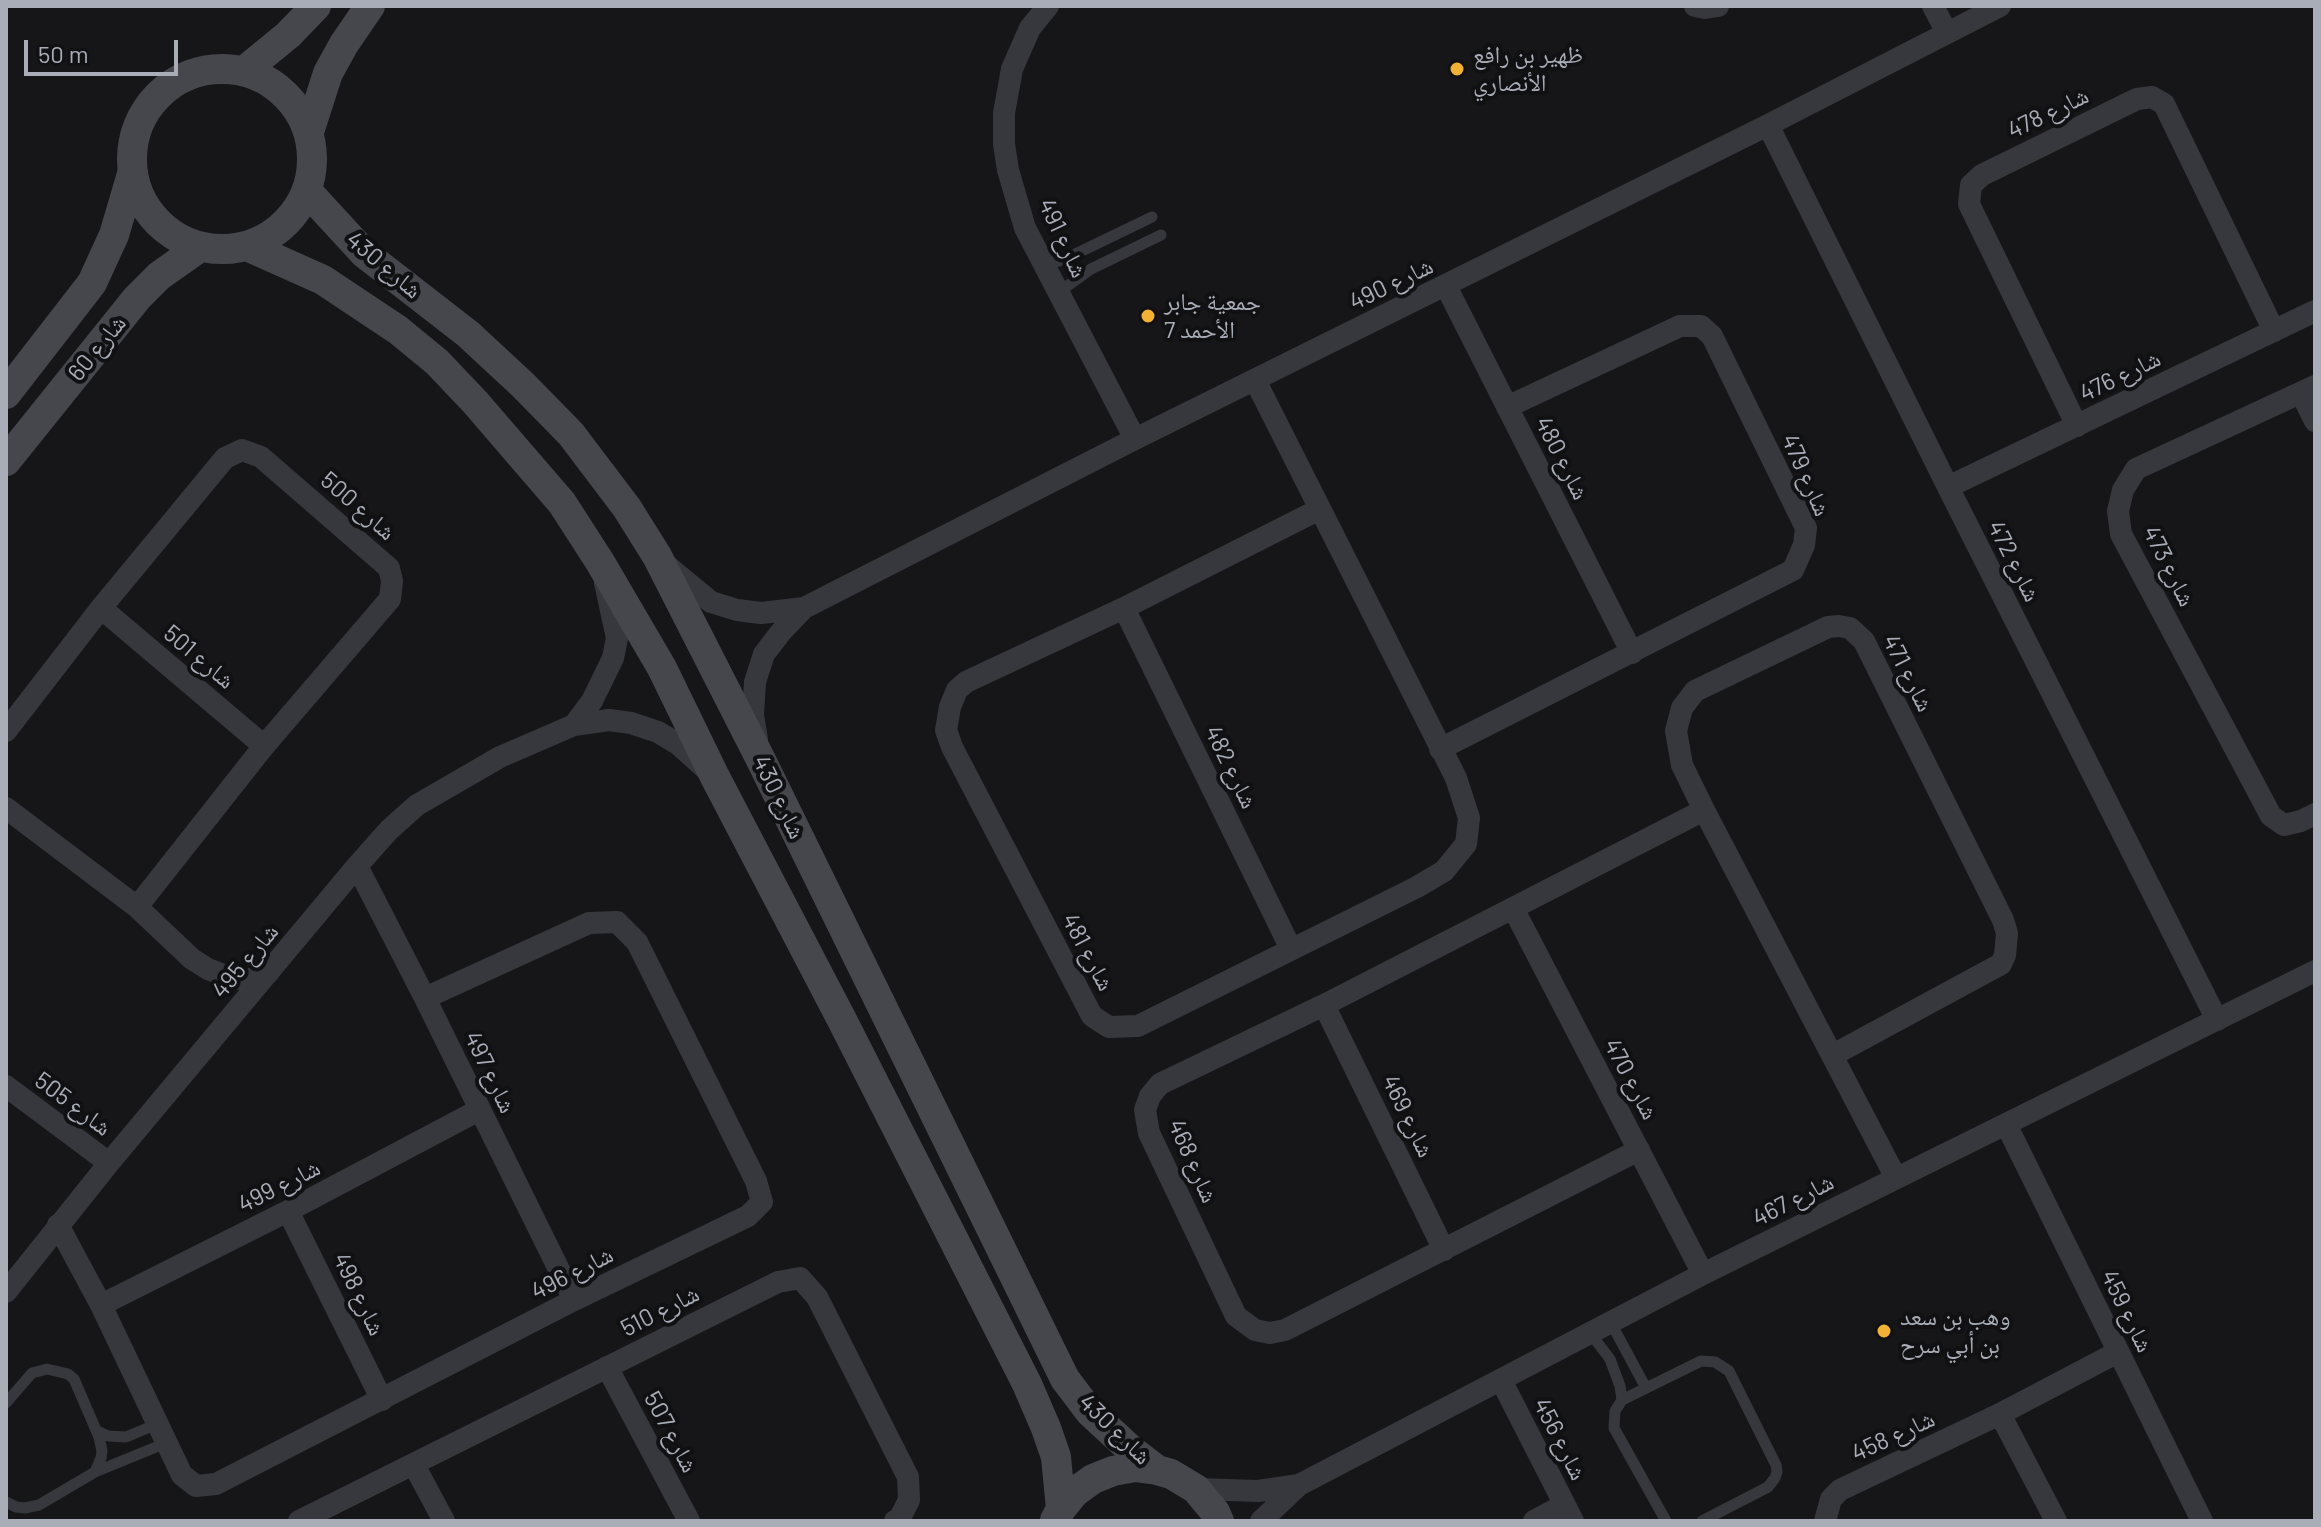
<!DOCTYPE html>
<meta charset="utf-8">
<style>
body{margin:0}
#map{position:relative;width:2321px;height:1527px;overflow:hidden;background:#161618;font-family:Barlow,sans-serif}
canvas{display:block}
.frame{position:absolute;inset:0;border:8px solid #a8adb8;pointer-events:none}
.scale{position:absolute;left:24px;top:40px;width:154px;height:36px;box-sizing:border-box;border:4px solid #a8adb8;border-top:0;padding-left:10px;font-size:24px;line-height:28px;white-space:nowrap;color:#a8adb8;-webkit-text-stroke:6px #111113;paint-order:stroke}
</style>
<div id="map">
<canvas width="2321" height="1527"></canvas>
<div class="frame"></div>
<div class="scale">50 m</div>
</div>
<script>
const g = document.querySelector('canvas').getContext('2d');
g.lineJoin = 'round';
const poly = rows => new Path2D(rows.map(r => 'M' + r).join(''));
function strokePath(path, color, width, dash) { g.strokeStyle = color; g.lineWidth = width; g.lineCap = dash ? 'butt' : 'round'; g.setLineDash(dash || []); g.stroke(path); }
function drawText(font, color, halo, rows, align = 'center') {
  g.font = font + ' Barlow,"Noto Naskh Arabic",sans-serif'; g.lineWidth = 8; g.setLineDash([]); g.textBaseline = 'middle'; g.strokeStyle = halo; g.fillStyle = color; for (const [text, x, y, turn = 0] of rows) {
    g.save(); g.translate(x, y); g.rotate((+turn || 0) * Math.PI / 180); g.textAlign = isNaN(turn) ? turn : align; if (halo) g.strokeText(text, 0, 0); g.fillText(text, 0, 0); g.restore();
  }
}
strokePath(poly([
 [1044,264,1063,260,1152,217],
 [1059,292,1091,269,1161,235],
 [1611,1323,1646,1388],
 [1590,1333,1610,1359,1620,1386,1622,1400],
 [6,1403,32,1373,47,1369,68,1374,74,1379,99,1437,102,1451,101,1458,95,1472,39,1505,25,1508,16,1507,6,1502],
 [97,1431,108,1436,126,1437,157,1424],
 [95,1472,166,1443],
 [1666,1521,1614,1428,1615,1411,1622,1400,1701,1361,1715,1362,1729,1371,1776,1465,1777,1472,1775,1478,1768,1487,1702,1521]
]), '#37383d', 11);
strokePath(poly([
 [1048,6,1030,28,1012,69,1004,113,1004,144,1008,170,1025,228,1135,439],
 [1695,6,1705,8,1718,6],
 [1933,6,1947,33],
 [1768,125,1948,487,2217,1020],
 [1446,286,1632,653],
 [1255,380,1456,778,1469,818,1466,844,1444,871,1417,887,1138,1026,1109,1027,1092,1016,952,747,946,730,950,707,957,690,966,682,1124,608,1320,509],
 [2315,386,2136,469,2123,490,2118,511,2121,534,2271,816,2284,825,2301,821,2315,814],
 [2301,393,2315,421],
 [2077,426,1969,204,1971,185,1982,175,2137,99,2152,97,2164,104,2274,331],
 [1948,487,2315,311],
 [665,564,711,602,737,610,761,613,804,608],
 [101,608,264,746],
 [1124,608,1291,949],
 [574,725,592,701,613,658,617,638,605,583],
 [6,731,101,608,225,458,242,450,261,457,389,568,392,581,390,599,264,746,137,907],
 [757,739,753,715,755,682,764,654,781,632,804,608,1135,439,1768,125,2000,6],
 [1440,749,1793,570,1804,545,1806,528,1712,336,1701,326,1680,326,1507,407],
 [6,808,137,907,192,959,208,969,228,977,248,980,269,972],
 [357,866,425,998,574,1300],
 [1513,908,1703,1274],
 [1324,1005,1444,1250],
 [1833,1055,2001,964,2005,955,2007,933,2003,920,1864,641,1850,628,1839,626,1828,627,1695,691,1682,708,1676,731,1682,765,1704,810,1896,1178],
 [6,1086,109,1163],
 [2006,1124,2202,1521],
 [1639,1150,1285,1330,1270,1333,1255,1330,1236,1316,1149,1133,1145,1110,1150,1096,1160,1084,1324,1005,1704,810],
 [288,1211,382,1400],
 [58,1225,101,1305,182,1475,196,1486,216,1484,574,1300,748,1216,762,1202,756,1181,637,942,617,922,589,923,425,998],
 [6,1292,109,1163,357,866,389,830,417,805,500,757,574,725,609,720,631,723,658,732,678,744,707,770],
 [101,1305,288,1211,479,1110],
 [607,1367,689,1521],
 [1501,1380,1573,1521],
 [2000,1414,2056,1521],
 [414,1465,444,1521],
 [1196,1489,1258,1491,1299,1485],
 [299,1521,778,1282,800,1278,817,1297,908,1477,909,1500,900,1518,895,1521],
 [1261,1521,1299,1485,1703,1274,2315,971],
 [1534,1521,1564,1505],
 [1825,1521,1831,1499,1840,1490,2000,1414,2118,1352]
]), '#37383d', 22);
strokePath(poly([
 '132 159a90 90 0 1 1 180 0a90 90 0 1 1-180 0Z',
 [244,71,288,35,316,6],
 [309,132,328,73,344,44,370,6],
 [307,191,365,254,468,334,523,385,571,434,627,508,657,556,760,758,1065,1379,1090,1412,1131,1450,1157,1470],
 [247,246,323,280,398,330,437,362,475,402,562,503,600,562,662,668,715,777,842,1020,1027,1384,1046,1428,1056,1457,1061,1509],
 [6,394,92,283,114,235,132,174],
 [6,461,137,298,159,276,200,247],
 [1055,1520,1061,1509,1075,1492,1093,1479,1113,1471,1135,1467,1157,1470,1171,1474,1196,1489,1215,1512,1219,1521]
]), '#45474d', 30);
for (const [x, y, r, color] of [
 [1457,69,8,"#f2b134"],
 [1148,316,8,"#f2b134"],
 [1884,1331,8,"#f2b134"]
]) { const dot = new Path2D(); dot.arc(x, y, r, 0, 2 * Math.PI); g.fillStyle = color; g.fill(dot); strokePath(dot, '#111113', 3); }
drawText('24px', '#a8adb8', '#111113', [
 ["ظهير بن رافع",1473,55],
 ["الأنصاري",1473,83],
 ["جمعية جابر",1164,302],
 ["الأحمد 7",1164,330],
 ["وهب بن سعد",1900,1317],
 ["بن أبي سرح",1900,1345]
], 'left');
drawText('24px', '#a8adb8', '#111113', [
 ["شارع 478",2048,113,-26],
 ["شارع 491",1063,238,65],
 ["شارع 430",384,265,40],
 ["شارع 490",1391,284,-26],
 ["شارع 60",97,348,-51],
 ["شارع 476",2120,376,-26],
 ["شارع 480",1562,458,63],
 ["شارع 479",1806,475,66],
 ["شارع 500",358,506,41],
 ["شارع 472",2014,561,63],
 ["شارع 473",2169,566,63],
 ["شارع 501",199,657,40],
 ["شارع 471",1908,673,63],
 ["شارع 482",1231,767,64],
 ["شارع 430",779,797,64],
 ["شارع 481",1088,952,62],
 ["شارع 495",245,961,-50],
 ["شارع 497",490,1072,64],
 ["شارع 470",1631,1079,62],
 ["شارع 505",73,1104,37],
 ["شارع 469",1408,1116,64],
 ["شارع 468",1193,1161,66],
 ["شارع 499",279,1186,-27],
 ["شارع 467",1793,1200,-27],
 ["شارع 496",572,1273,-27],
 ["شارع 498",359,1294,64],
 ["شارع 510",660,1311,-27],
 ["شارع 459",2127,1311,64],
 ["شارع 430",1115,1429,44],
 ["شارع 507",671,1432,62],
 ["شارع 458",1893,1436,-25],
 ["شارع 456",1560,1439,63]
]);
</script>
